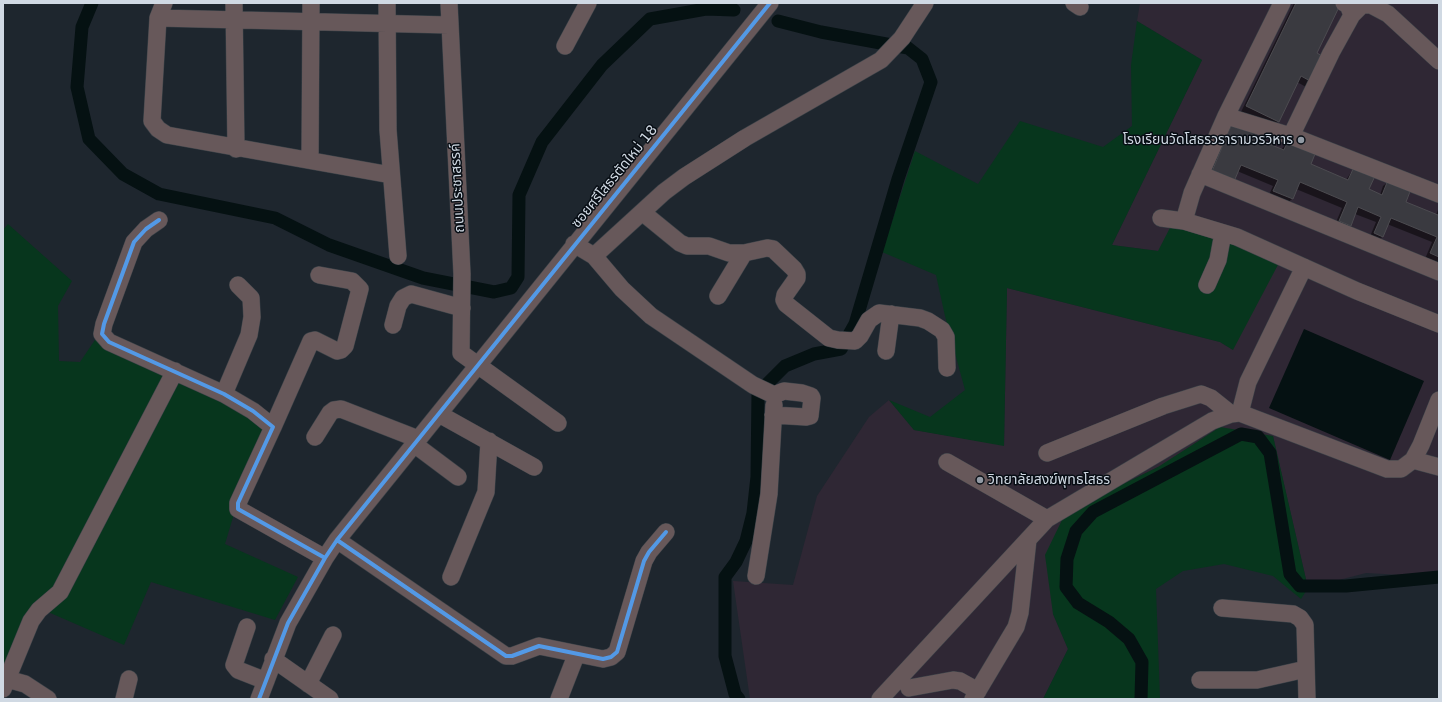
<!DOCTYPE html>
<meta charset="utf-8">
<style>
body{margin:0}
#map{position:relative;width:1442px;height:702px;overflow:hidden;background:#1e262e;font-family:"DejaVu Sans",sans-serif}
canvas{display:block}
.frame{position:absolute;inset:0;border:4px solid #d0d9e3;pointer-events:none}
</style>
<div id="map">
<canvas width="1442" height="702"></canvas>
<div class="frame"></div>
</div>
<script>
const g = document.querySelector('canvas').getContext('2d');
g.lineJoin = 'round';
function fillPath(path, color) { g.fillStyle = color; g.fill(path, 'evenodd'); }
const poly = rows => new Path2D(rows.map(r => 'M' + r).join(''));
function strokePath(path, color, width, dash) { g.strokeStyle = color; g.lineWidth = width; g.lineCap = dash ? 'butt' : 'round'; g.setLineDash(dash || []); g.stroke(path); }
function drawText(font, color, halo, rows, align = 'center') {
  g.font = font + ' "DejaVu Sans","Noto Sans Thai",sans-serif'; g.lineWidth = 3; g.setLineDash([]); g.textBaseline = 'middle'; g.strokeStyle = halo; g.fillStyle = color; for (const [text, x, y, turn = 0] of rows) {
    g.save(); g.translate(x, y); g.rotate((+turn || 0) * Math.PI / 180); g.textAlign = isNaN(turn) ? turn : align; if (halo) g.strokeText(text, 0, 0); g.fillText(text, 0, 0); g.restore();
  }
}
fillPath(poly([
 [1140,3,1439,3,1439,577,1366,573,1308,588,1273,436,1158,467,1107,492,1053,614,1068,649,1043,699,750,699,733,581,793,585,817,496,869,417,889,400,914,430,1004,445,1007,288,1220,342,1233,350,1158,251,1112,245,1202,60,1137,21]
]), '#2f2734');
fillPath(poly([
 [1137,21,1202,60,1112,245,1158,251,1174,220,1280,261,1233,350,1220,342,1007,288,1004,446,914,430,889,400,930,417,965,390,945,316,936,275,882,252,915,151,978,184,1020,121,1103,147,1132,126,1131,65],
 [8,224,72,281,58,306,59,361,80,362,97,337,168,373,55,591,3,670,3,230],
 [179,377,216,394,267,431,242,487,225,544,298,577,275,620,151,582,124,645,48,612],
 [1220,427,1273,436,1308,588,1301,599,1273,576,1224,564,1183,571,1156,589,1160,699,1043,699,1068,649,1053,614,1045,555,1062,520,1107,492,1158,467]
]), '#07361d');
fillPath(poly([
 [1304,329,1424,381,1390,460,1269,408]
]), '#051112');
fillPath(poly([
 [1294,3,1334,3,1315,53,1323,57,1306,87,1297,82,1278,122,1272,127,1241,112],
 [1234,120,1253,138,1281,150,1290,138,1310,165,1346,180,1354,168,1368,190,1380,195,1383,186,1389,181,1405,203,1436,215,1439,207,1439,261,1437,264,1425,259,1432,242,1387,224,1383,236,1377,242,1369,239,1376,222,1355,214,1350,225,1344,231,1334,227,1342,208,1296,189,1292,199,1286,204,1268,197,1273,186,1237,171,1205,182,1229,126]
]), '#0007');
strokePath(poly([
 [92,3,82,27,77,87,89,139,123,174,159,194,275,218,329,245,423,278,494,292,511,288,518,277,519,195,542,142,602,65,650,19,706,9,734,10],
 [739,699,735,694,725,656,725,577,736,562,746,541,753,513,757,477,758,393,785,366,814,354,841,349,855,324,898,179,931,82,922,59,908,48,821,32,778,21],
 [1141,699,1142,662,1129,639,1109,622,1078,603,1066,587,1067,559,1076,531,1093,512,1241,434,1258,437,1270,453,1290,574,1300,586,1346,586,1439,577]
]), '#051112', 13);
const building = poly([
 [1296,3,1336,3,1340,5,1317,53,1324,57,1312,82,1301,76,1279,122,1246,106,1296,3],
 [1234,119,1258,129,1254,138,1284,150,1289,137,1317,149,1311,164,1348,180,1354,167,1375,176,1369,189,1382,195,1388,180,1411,189,1406,202,1438,215,1439,214,1439,257,1430,253,1437,237,1391,218,1383,237,1374,233,1381,217,1358,207,1351,226,1339,221,1347,202,1300,182,1293,199,1273,191,1278,180,1241,165,1232,186,1210,176,1234,119]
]);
fillPath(building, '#3a3a40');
strokePath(building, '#4c4b50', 1);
const minor = poly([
 [164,3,158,18,152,121,158,129,167,135,391,175],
 [234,3,236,149],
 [387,3,388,130,398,256],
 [449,3,462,274,461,353,558,423],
 [1074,3,1080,7],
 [1282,3,1226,116,1192,193,1184,221,1237,237,1357,291,1439,324],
 [1344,3,1348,5,1352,15,1331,53,1291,136,1439,194],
 [1352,15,1362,5,1371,5,1388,14,1439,61],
 [158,18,449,25],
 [565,46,588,3],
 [1226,116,1291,136],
 [310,160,311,3],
 [1200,174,1439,272],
 [642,212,680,243,687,246,709,246,729,253,744,253,767,248,773,249,794,269,797,274,797,278,785,295,784,300,786,304,829,338,838,340,855,341,860,336,869,320,879,313,920,318,928,321,942,330,946,337,947,368],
 [1161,218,1184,221],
 [159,220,146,229,134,242,104,324,102,334,109,342,224,394,253,411,273,427,238,503,238,509,325,558],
 [574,244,594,256,664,192,684,177,745,138,881,60,902,38,925,3],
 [594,256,622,289,651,316,753,385,774,395,784,391,802,393,811,396,812,398,810,416,806,417,773,415],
 [1207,285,1218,260,1223,233],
 [718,296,744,253],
 [393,325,398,306,403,298,411,294,462,308],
 [886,351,891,314],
 [224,394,249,335,252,317,251,298,238,285],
 [1240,413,1248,382,1304,267],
 [439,414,534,467],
 [273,427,311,341,315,340,337,351,341,350,345,346,360,289,352,281,319,275],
 [315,437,330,413,334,410,341,409,418,439],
 [414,444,458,477],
 [1047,453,1163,406,1201,394,1211,398,1231,414],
 [1413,460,1439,467],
 [947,462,1047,519],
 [337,540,506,656,512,656,539,646,603,659,611,657,617,652,644,561,649,552,666,532],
 [756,576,769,494,774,405],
 [451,577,486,492,489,441],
 [1222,608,1293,614,1300,618,1305,625,1307,699],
 [247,627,234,665,238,670,266,681],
 [273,659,330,699],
 [7,679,25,684,48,699],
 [1200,680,1257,680,1306,669],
 [308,684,333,635],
 [909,688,953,680,960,681,978,691],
 [3,689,31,621,39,610,60,592,175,371],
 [124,699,129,679],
 [259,699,288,623,325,558,337,540,770,3],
 [559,699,575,658],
 [880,699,1047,519,1212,421,1231,414,1240,413,1387,469,1401,469,1413,460,1421,445,1439,400],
 [973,699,1016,627,1020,613,1028,540]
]);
strokePath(minor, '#3c4349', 18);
strokePath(minor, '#67585a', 17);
strokePath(poly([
 [159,220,146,229,134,242,104,324,102,334,109,342,224,394,253,411,273,427,238,503,238,509,325,558],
 [337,540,506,656,512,656,539,646,603,659,611,657,617,652,644,561,649,552,666,532],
 [259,699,288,623,325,558,337,540,770,3]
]), '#5399e6', 4);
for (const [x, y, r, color] of [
 [1301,140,4,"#929aa4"],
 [980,480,4,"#929aa4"]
]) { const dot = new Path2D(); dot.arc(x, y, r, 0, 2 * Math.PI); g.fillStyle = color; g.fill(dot); strokePath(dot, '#080e15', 1.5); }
drawText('14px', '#d0d9e3', '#080e15', [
 ["โรงเรียนวัดโสธรวรารามวรวิหาร",1293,140],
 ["วิทยาลัยสงฆ์พุทธโสธร",988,480,"left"]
], 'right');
drawText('14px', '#d0d9e3', '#080e15', [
 ["ซอยศรีโสธรตัดใหม่ 18",615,177,-51],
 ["ถนนประชาสรรค์",458,188,-93]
]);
</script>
